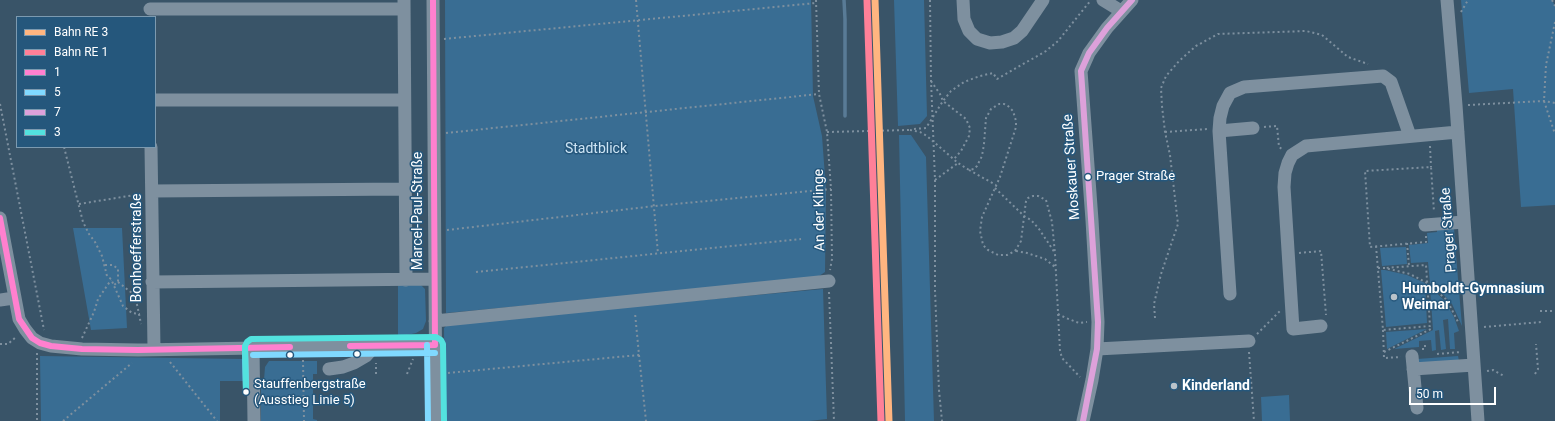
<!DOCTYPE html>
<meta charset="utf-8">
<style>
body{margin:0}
#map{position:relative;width:1555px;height:421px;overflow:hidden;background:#395468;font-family:Roboto,sans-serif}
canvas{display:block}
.legend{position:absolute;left:16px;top:16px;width:140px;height:132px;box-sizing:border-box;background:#25577c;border:1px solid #7c9ab0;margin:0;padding:5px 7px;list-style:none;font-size:12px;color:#fff}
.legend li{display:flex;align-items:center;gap:8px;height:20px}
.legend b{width:20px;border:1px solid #7c9ab0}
.scale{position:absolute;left:1409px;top:387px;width:87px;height:18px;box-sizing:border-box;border:2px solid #fff;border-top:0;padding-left:5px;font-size:12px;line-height:14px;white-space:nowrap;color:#fff;-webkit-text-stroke:3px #25577c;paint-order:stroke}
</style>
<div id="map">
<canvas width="1555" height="421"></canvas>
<ul class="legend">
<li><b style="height:5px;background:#ffb580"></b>Bahn RE 3</li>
<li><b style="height:5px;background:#ff8098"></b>Bahn RE 1</li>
<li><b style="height:5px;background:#ff80cf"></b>1</li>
<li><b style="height:5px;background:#80d9ff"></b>5</li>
<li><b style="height:5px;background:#dda1da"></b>7</li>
<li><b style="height:5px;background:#53e2df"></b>3</li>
</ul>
<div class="scale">50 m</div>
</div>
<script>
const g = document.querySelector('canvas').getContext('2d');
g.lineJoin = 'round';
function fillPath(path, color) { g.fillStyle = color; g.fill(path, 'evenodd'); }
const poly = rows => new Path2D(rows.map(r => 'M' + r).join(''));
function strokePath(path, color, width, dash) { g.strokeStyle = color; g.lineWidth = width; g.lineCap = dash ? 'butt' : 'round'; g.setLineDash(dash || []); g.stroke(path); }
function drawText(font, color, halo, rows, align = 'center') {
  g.font = font + ' Roboto,sans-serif'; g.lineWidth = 3; g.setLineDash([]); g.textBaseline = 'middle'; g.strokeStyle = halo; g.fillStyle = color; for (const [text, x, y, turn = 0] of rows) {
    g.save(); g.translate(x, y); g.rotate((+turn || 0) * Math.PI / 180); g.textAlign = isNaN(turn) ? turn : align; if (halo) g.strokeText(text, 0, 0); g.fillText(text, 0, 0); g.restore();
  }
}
fillPath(poly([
 [445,0,811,0,813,96,822,136,826,190,825,272,816,278,446,313],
 [894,0,924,0,927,116,920,124,898,126],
 [1461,0,1552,0,1555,6,1555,205,1521,207,1513,89,1469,93],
 [899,135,911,135,926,157,934,421,905,421],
 [73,228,122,228,127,328,91,330],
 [1454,228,1456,255,1462,326,1452,304,1442,293,1430,283,1428,262,1411,263,1409,245,1428,243,1427,233,1437,232,1437,229],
 [1406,247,1407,264,1382,266,1380,248],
 [1381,270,1385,270,1407,275,1425,283,1427,323,1386,327],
 [398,284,420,284,425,289,426,321,423,329,416,333,407,335,398,335],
 [1430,287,1445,301,1454,317,1459,331,1454,333,1455,349,1450,349,1448,319,1443,320,1446,349,1441,350,1439,330,1435,331,1436,350,1432,351,1431,340,1419,341,1419,347,1394,349,1433,330],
 [823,289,827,419,809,421,445,421,444,328,449,323],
 [1427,329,1387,349,1386,332],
 [40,356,244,359,244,381,220,381,220,421,41,421],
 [1458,356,1459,361,1417,365,1417,359],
 [269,361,317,361,317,374,313,374,313,419,317,420,317,421,261,421,261,380,264,380,265,367],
 [1289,395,1290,421,1262,421,1261,397]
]), '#396d93');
strokePath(poly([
 [844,0,845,19,845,116]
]), '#597b96', 3.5);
strokePath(poly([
 [636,0,658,254],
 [816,0,819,94,827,132,831,189,832,259,830,270],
 [930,0,931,80,935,180,935,290,939,390,942,421],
 [1552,0,1555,6],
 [1461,12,1468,0],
 [1555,22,1546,65,1544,101,1555,134],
 [444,39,816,3],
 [931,81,940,94,943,101,966,119,970,128,969,136,961,151,954,159],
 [0,104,44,330],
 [1468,105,1544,101,1555,103],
 [1264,127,1277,126,1279,147,1282,149],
 [914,129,926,128,943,101,951,91,964,82,980,76,993,73,997,79,1046,51,1058,41,1091,0],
 [910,130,920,132,927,136,958,163,969,170,974,169,977,166,982,156,984,144,986,118,991,109,999,104,1004,104,1007,105,1013,111,1016,121,1016,127,1000,177,982,217,980,231,982,240,983,245,988,250,998,255,1007,255,1015,251,1021,241,1026,201,1028,198,1033,196,1038,196,1046,200,1052,222,1055,254,1060,351,1062,358,1080,377],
 [827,132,909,130],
 [1165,132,1208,129],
 [446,133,819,94],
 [1430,146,1431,167],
 [64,147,83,222,89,234,95,242,102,256,107,276,111,279,123,306,132,313,139,314,141,324],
 [969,170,996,185],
 [935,180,958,163],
 [995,188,1024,216,1031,220,1039,229,1055,253],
 [79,204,141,194],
 [447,230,655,206,831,189],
 [1426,236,1426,242,1370,247,1365,171,1431,167,1434,212],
 [1407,243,1409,266],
 [1376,246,1383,330,1430,326,1426,265,1385,268],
 [1016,251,1027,253,1045,259,1055,267],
 [1299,253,1321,251,1326,315],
 [105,265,113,265,118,269,118,282,114,285],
 [1378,268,1385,268,1410,274,1427,283,1447,300,1458,322],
 [476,272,801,239],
 [118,282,132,293,136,300,139,314],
 [829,292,834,421],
 [1540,311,1555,311],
 [1058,314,1066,318,1079,323,1087,322],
 [1155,318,1154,304,1161,274,1178,224,1170,155,1165,132,1162,106,1161,88,1166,76,1179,61,1196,46,1218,34,1306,31,1322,35,1348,57,1368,64],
 [1484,327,1541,322],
 [1383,330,1384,358,1401,357],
 [1257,334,1280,311],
 [82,338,94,312,98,299,111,280],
 [0,344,8,344,16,337],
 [1423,350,1423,346,1428,346],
 [1249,352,1254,421],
 [1384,352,1431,329,1430,326],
 [37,353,37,421],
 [1437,354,1461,352],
 [639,355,646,421],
 [303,360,304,421],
 [170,362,217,421],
 [1487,371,1493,370,1504,376],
 [448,373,639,355,635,313],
 [376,374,376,363],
 [407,374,413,359],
 [1535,374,1538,369,1536,344],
 [63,421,132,363]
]), '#7e909f', 2, [2, 3]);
strokePath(poly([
 [404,0,406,280],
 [433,0,436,421],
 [963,0,964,19,969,31,977,39,990,43,1002,42,1014,38,1022,31,1043,0],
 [1103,0,1121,11],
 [1447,0,1456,105,1478,421],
 [150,9,404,9],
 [155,100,404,100],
 [1219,131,1253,128],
 [151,147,154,349],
 [152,191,405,189],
 [0,218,19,319,25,329,32,338,40,343,51,346,82,349,138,350,435,345],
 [1425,225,1464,222],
 [152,282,434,279],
 [1230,294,1219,131,1220,118,1223,106,1230,93,1244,87,1383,76,1391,82,1410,136],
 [0,300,14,298],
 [435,321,829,281],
 [1321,326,1293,329,1284,187,1285,173,1288,163,1292,155,1306,146,1458,132],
 [253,347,254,421],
 [1097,349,1249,341],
 [1412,356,1417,408],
 [329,369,343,367,354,363,366,356,375,346],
 [1413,369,1474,365],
 [1083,421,1092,380,1097,349,1098,322,1092,220,1081,71,1089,53,1107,28,1132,0]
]), '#7e909f', 13);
strokePath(poly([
 [433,0,435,345],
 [0,218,19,319,32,338,40,343,51,346,82,349,138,350,290,347],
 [350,346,435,345]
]), '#ff80cf', 6);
strokePath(poly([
 [427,345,428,421],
 [245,347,246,392],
 [253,355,435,353]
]), '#80d9ff', 6);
strokePath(poly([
 [1083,421,1097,349,1098,322,1081,71,1089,53,1107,28,1132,0]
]), '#dda1da', 6);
strokePath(poly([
 [246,392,245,346,247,342,251,339,436,337,441,340,443,344,444,421]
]), '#53e2df', 6);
strokePath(poly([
 [875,0,889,421]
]), '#ffb580', 7);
strokePath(poly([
 [867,0,881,421]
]), '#ff8098', 7);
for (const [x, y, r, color] of [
 [1088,177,3.5,"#fff"],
 [1394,297,4,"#bac3ca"],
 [357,354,3.5,"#fff"],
 [290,355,3.5,"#fff"],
 [1174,386,4,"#bac3ca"],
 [246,392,3.5,"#fff"]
]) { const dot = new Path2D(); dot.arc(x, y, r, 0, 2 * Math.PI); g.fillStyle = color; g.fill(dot); strokePath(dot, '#25577c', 1.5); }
drawText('13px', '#fff', '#25577c', [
 ["Prager Straße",1096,177],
 ["Stauffenbergstraße",254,385],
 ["(Ausstieg Linie 5)",254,401]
], 'left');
drawText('14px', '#cde4f4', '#25577c', [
 ["Stadtblick",596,149]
]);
drawText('14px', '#fff', '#25577c', [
 ["Moskauer Straße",1072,167,-94],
 ["An der Klinge",820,210,-91],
 ["Marcel-Paul-Straße",418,211,-90],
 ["Prager Straße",1449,230,-94],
 ["Bonhoefferstraße",137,248,-90]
]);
drawText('bold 14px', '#fff', '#25577c', [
 ["Humboldt-Gymnasium",1402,289],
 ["Weimar",1402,305],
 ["Kinderland",1182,386]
], 'left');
</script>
